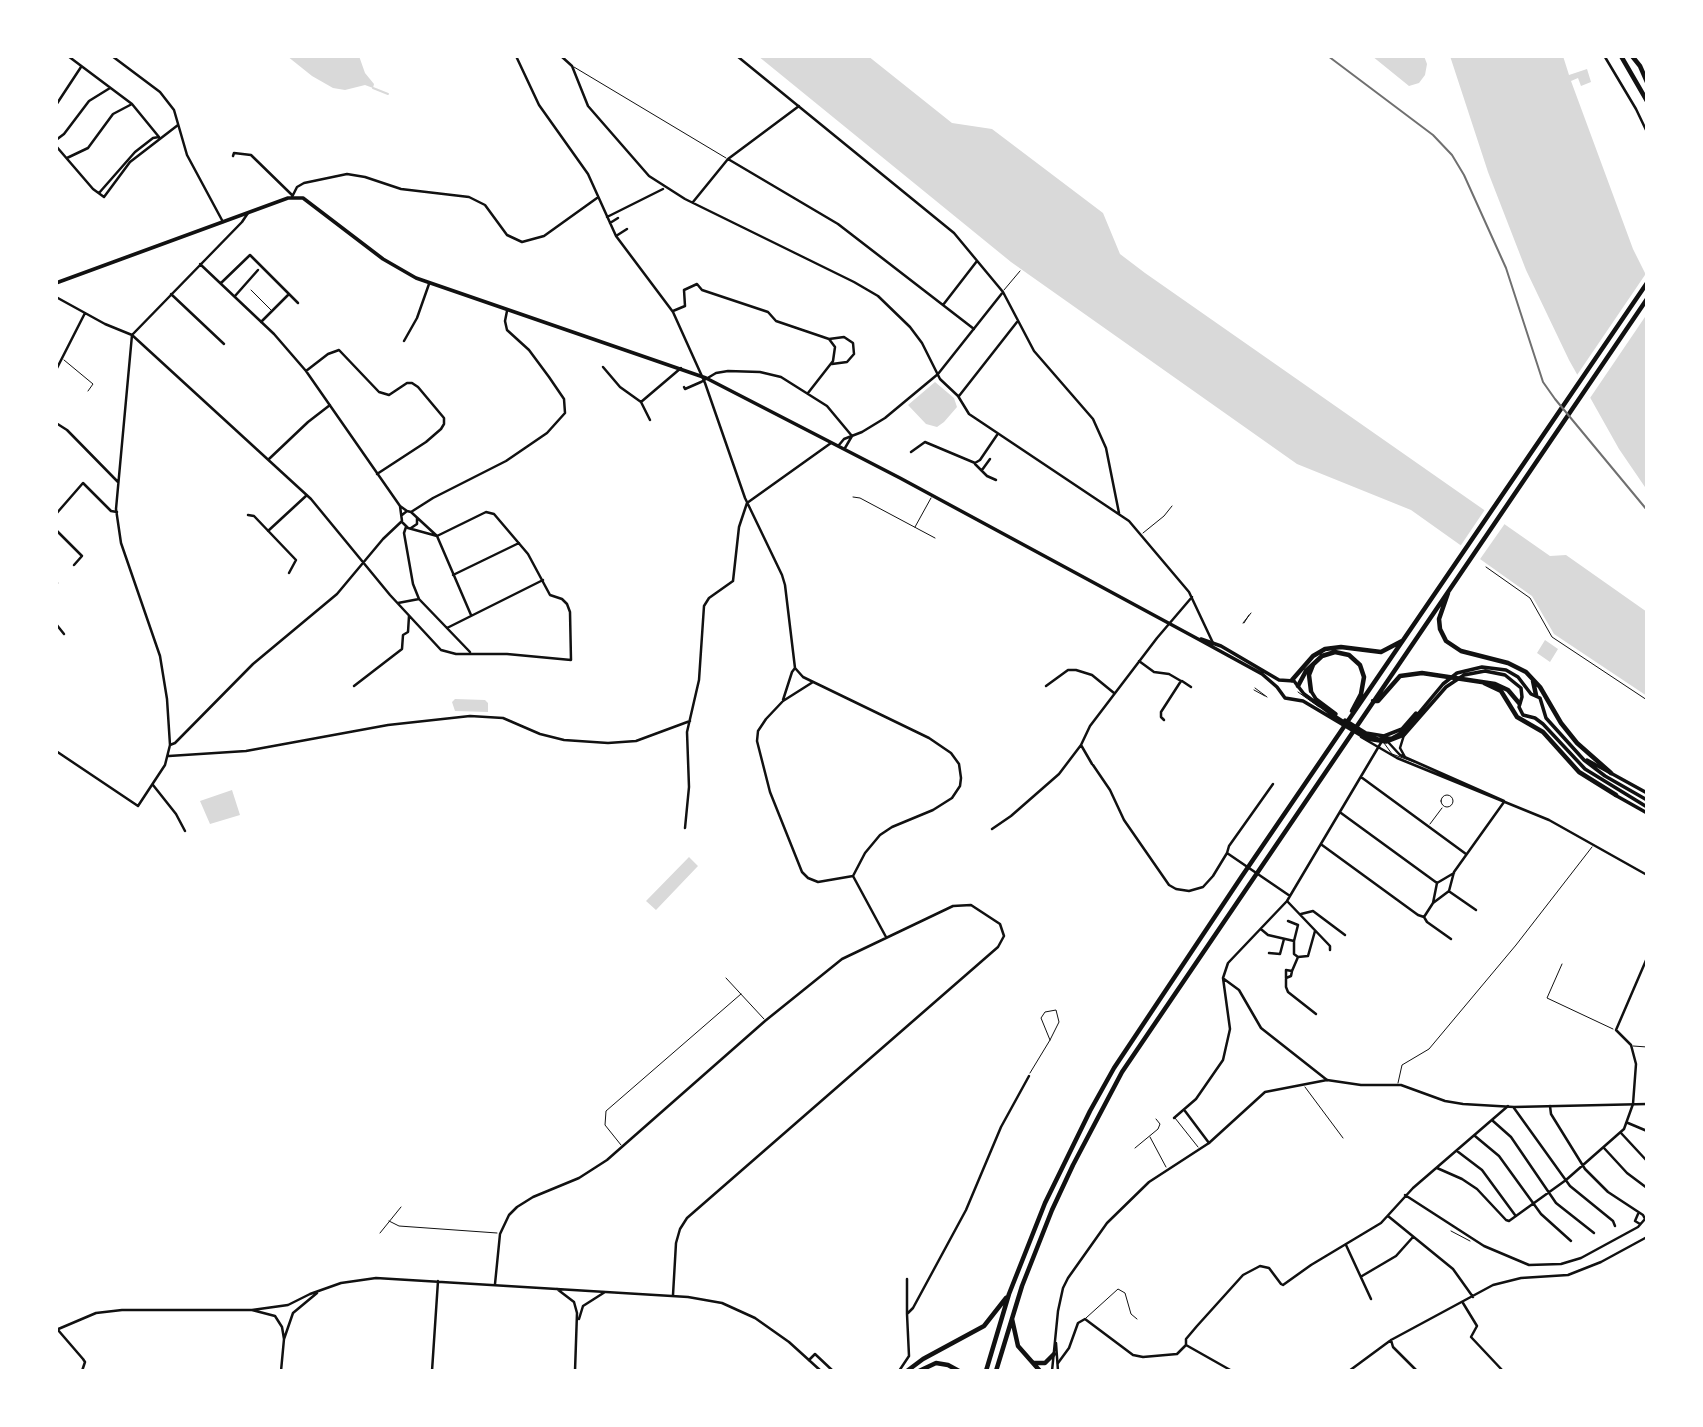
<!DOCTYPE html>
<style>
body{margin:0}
#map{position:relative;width:1703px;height:1427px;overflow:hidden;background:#fff;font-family:Cabin,sans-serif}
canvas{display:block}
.frame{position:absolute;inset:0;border:58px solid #fff;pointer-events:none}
</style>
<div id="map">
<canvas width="1703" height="1427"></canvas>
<div class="frame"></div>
</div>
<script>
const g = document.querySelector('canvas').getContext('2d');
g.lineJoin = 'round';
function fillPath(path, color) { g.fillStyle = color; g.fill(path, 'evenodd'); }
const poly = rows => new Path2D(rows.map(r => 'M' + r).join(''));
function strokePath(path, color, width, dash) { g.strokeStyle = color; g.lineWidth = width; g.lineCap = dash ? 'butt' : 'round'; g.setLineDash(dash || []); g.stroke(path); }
fillPath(poly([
 [287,56,359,56,365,73,374,84,373,88,365,85,345,90,333,88,312,76],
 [758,56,868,56,952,123,992,129,1103,213,1120,254,1145,273,1550,556,1566,555,1647,612,1647,696,1554,634,1532,596,1411,510,1297,464,1011,262],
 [1372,56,1424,56,1427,64,1425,75,1419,83,1409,86],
 [1450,56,1563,56,1569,75,1587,69,1591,82,1581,86,1578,78,1571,81,1633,249,1647,277,1647,490,1619,449,1569,360,1526,270,1488,172],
 [935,382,954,398,957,407,944,422,937,427,926,424,908,405],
 [1545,640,1558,649,1550,662,1537,653],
 [455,699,485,700,488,703,488,712,455,711,452,702],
 [232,790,240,815,210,824,200,801],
 [689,857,698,866,656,910,646,901]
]), '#d9d9d9');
fillPath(poly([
 [1647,272,1647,314,1588,401,1575,378],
 [1486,508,1506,522,1478,562,1459,548]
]), '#fff');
strokePath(poly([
 [373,88,388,94]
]), '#d9d9d9', 2);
strokePath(poly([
 [574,67,726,158],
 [251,290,271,310],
 [1004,290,1020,271],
 [64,360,93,384,88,391],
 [853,497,860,498,935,538],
 [915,527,931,498],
 [1143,533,1164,516,1172,506],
 [1486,567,1530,598,1552,637,1647,700],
 [1243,623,1251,613],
 [1244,623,1249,615],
 [1255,688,1267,697],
 [1254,690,1265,696],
 [1298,692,1319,707],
 [1384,743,1392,754,1414,762],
 '1441 801a6 6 0 1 1 12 0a6 6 0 1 1-12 0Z',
 [1430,824,1442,808],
 [1562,964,1547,998,1613,1029],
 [726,978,764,1019],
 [1633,1046,1647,1047],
 [1030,1073,1050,1040,1059,1022,1056,1010,1045,1012,1041,1018,1050,1040],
 [1398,1083,1402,1065,1429,1049,1516,945,1592,847],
 [1305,1087,1343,1138],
 [1175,1118,1198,1147],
 [1150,1137,1166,1167],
 [621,1145,605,1125,606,1111,741,994],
 [1135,1148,1158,1129,1160,1124,1156,1119],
 [389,1221,399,1226,497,1233],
 [1451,1231,1470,1241],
 [380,1233,401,1207],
 [1086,1318,1118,1289,1125,1293,1131,1314,1137,1319]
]), '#111', 1);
strokePath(poly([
 [68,56,132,104,159,137],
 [112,56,160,92,174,110,187,155,223,222],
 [516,56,539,105,588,174,616,236,673,312,705,383,745,498,782,575,785,585,795,668,803,677,929,738,951,753,959,764,961,778,960,786,952,798,933,810,892,827,880,835,865,853,853,876],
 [561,56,572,66,588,106,649,176,685,199,854,282,878,296,910,327,922,343,940,379,958,396,969,414,1129,521,1189,592,1213,643],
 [737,56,954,233,1003,292,1034,351,1093,419,1106,448,1119,513],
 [1605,57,1636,109,1647,132],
 [56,58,57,56],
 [56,105,81,67],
 [56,140,64,134,89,101,110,88],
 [56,146,93,189,104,197,130,162,178,125],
 [233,156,234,153,251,155,292,195],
 [67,158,88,148,113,114,132,104],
 [728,159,838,224,974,329],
 [99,193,135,152,153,138,159,137],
 [292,197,297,187,304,183,347,174,365,177,401,189,469,197,485,205,507,235,522,242,544,236,597,198],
 [693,202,728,159,799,106],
 [607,217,663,189],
 [610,223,618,218],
 [1647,232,1647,253],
 [616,236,627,229],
 [200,264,274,334,306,371,400,506,407,511],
 [221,283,250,255,298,303],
 [171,294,224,344],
 [235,296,258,270],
 [56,297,105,324,132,335,311,499,390,595,441,650,456,654,507,654,571,660,570,612,567,604,562,599,550,595,528,554,494,514,486,512,437,536],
 [943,305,977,261],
 [673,311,685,306,684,290,697,284,702,290,768,312,776,321,829,339,835,347,833,361,808,393],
 [261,322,288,295],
 [132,335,116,509,121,543,160,656,167,699,170,745,165,765,138,806],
 [132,335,242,222,248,213],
 [829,339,844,337,853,343,854,354,847,362,832,364],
 [404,341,417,318,429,284],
 [603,367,620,387,641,402,650,420],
 [56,370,85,313],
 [306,371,328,354,339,350,379,392,389,395,407,383,412,383,418,387,444,418,444,424,441,429,426,442,377,474],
 [684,387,685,389,701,382,716,373,728,371,760,372,781,377,827,406,852,436],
 [959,396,1017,322],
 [641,402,681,368],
 [56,423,67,430,118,482],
 [839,445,844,439,862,432,885,418,938,374,1003,292],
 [845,448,852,436],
 [911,452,925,442,975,463,980,460,997,435],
 [269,459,308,422,330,405],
 [975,464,987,476,996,480],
 [982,470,990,459],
 [747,503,831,443],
 [411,512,433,498,506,461,547,433,565,413,564,399,549,377,529,350,507,330,505,321,507,311],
 [56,514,83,483,111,511,117,512],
 [248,515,254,516,296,560,289,573],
 [402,515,407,511,411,512,437,536,471,615],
 [402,522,408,528,437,536],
 [411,528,417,524,417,518],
 [56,530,82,556,74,565],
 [268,531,307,495],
 [453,575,519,543],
 [56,584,57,583],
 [419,599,470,652],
 [398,603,419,599,413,584,404,533,406,527],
 [56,624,64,634],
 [447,628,543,580],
 [1139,661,1154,672,1169,674,1181,681,1161,712,1161,717,1164,720],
 [1182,681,1191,687],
 [813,682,783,701,766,719,758,731,757,741,770,792,802,872,808,878,818,882,853,876],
 [354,686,402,649,403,635,408,632,409,616],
 [1046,686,1068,670,1076,670,1092,675,1114,693],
 [783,700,792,672,795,668],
 [170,745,175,743,253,664,337,594,383,539,402,521,400,506],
 [1081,745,1092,764],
 [56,751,138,806],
 [169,756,246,751,388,725,470,716,503,718,540,734,564,740,608,743,636,741,690,721],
 [1093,765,1110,790,1124,820,1169,885,1176,889,1189,891,1203,887,1213,876,1227,853,1290,896],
 [1361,777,1466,854],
 [153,785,176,814,185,831],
 [1341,813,1437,883],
 [685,828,689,787,687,732,699,680,704,606,709,598,733,581,739,527,747,503],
 [992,829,1011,816,1059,774,1081,745,1090,726,1157,638,1192,597],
 [1322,845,1418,915,1424,917,1427,922,1451,939],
 [1227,853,1229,846,1273,784],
 [853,876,886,937],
 [1450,892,1476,910],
 [1287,901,1330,946,1330,950],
 [1433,903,1449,891,1454,872,1504,802],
 [1301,914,1313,911,1345,935],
 [1424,917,1433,903,1437,883,1454,873],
 [1288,921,1298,925,1294,941],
 [1262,930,1268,935,1294,941,1294,954,1298,957],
 [1269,953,1280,954,1284,939],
 [1292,971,1291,976,1286,978,1286,970,1292,971,1298,957,1308,956,1315,931],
 [1224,979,1239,990,1261,1028,1327,1080],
 [1286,979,1286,987,1288,992,1316,1014],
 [1550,1106,1551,1114,1585,1169,1608,1192,1643,1215,1645,1219],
 [1514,1108,1570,1186,1613,1221,1615,1226],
 [1185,1111,1209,1143],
 [1174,1118,1196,1099,1223,1060,1230,1029,1223,978,1228,963,1287,901,1382,741],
 [1493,1121,1511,1137,1556,1203,1594,1233],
 [1628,1123,1647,1131],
 [1621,1133,1647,1161],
 [1475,1136,1499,1156,1541,1214,1571,1241],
 [1604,1148,1627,1173,1647,1188],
 [1457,1151,1482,1170,1515,1215],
 [1437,1168,1462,1179,1477,1189,1506,1220,1509,1221,1566,1180,1624,1129,1633,1104,1636,1064,1631,1045,1616,1030,1647,958],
 [1405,1195,1484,1246,1529,1265,1561,1264,1581,1258,1638,1227,1645,1219],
 [1638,1214,1635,1221,1640,1224],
 [1388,1216,1453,1269,1473,1297],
 [1346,1245,1371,1299],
 [1362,1276,1396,1256,1413,1237],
 [907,1279,907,1314],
 [495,1284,500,1234,509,1215,517,1207,533,1197,579,1178,607,1160,765,1021,842,959,953,906,971,905,1000,924,1004,936,998,947,687,1218,680,1229,676,1243,673,1295],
 [1463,1303,1477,1326,1471,1337,1503,1371],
 [58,1330,83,1359,85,1362,82,1371],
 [1391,1340,1393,1347,1417,1371],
 [1186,1345,1232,1371],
 [809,1360,815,1354,833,1371],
 [56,1363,56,1371],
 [1058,1363,1069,1348,1078,1323,1085,1319,1133,1355,1143,1357,1177,1354,1186,1345,1186,1339,1197,1326,1243,1275,1260,1266,1269,1268,1281,1284,1283,1285,1311,1265,1381,1223,1413,1188,1508,1106],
 [899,1371,909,1356,907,1314,913,1308,966,1210,1001,1127,1029,1076],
 [1349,1371,1391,1340,1493,1285,1521,1278,1568,1275,1601,1262,1647,1237]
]), '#111', 2.5);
strokePath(poly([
 [1404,735,1400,748,1405,757],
 [1361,737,1397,758,1549,820,1647,875],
 [1388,742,1400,755,1504,801],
 [557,1289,574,1302,577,1313,575,1371],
 [583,1306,605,1292],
 [252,1310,288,1305,310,1294,341,1283,376,1278,688,1297,722,1303,755,1318,789,1342,821,1371],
 [579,1319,583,1306],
 [56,1330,96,1313,122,1310,252,1310,275,1316,282,1327,284,1339],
 [1056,1343,1058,1371],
 [281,1371,284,1339,293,1313,317,1293],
 [432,1371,438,1281],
 [1052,1371,1058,1311,1063,1288,1068,1278,1107,1223,1149,1182,1209,1143,1265,1092,1327,1080,1361,1085,1401,1085,1445,1101,1463,1104,1514,1107,1647,1104]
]), '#111', 2.5);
strokePath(poly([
 [56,283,288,198,303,198,383,259,416,278,706,378,900,478,1198,639,1262,674,1277,687,1285,698,1303,701,1367,739,1386,742,1404,735,1446,687,1464,675,1485,671,1505,675,1521,688,1522,697,1519,707,1523,715,1535,718,1543,724,1585,769,1647,807],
 [1201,639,1221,646,1279,680,1294,681,1304,694,1330,713,1364,735,1378,739,1392,738,1403,732,1443,684,1457,673,1482,667,1506,670,1518,677,1531,694,1540,698,1546,718,1584,760,1605,776,1647,800],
 [1311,691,1316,699,1336,714],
 [1345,720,1366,733,1384,736,1402,729,1416,713],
 [1587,760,1647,793],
 [1615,795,1647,813]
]), '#111', 3.5);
strokePath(poly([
 [1621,56,1647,101],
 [1632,56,1640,66,1647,82],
 [1448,593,1439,619,1440,629,1446,641,1461,651,1508,663,1526,672,1540,687,1561,723,1577,743,1611,773],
 [1292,680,1313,656,1325,649,1341,647,1381,652,1402,641],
 [1533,681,1536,695],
 [1484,683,1501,691,1517,717,1543,732,1579,772,1616,795],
 [1298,686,1306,671,1322,656,1335,652,1349,655,1360,665,1364,677,1361,694,1352,711],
 [1311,691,1309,675,1313,665],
 [1373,701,1378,701,1400,676,1422,673,1495,684,1508,690,1519,703],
 [1012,1319,1018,1346,1040,1371],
 [1034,1363,1045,1363,1054,1354],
 [907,1371,923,1359,984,1326,1006,1298],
 [919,1371,936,1363,948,1365,959,1371],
 [986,1371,1009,1294,1045,1203,1090,1111,1114,1068,1242,876,1647,283],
 [996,1371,1022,1286,1052,1210,1073,1165,1122,1072,1647,299]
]), '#111', 4.5);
strokePath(poly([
 [1328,56,1433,135,1452,155,1464,175,1506,268,1543,382,1555,399,1647,510]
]), '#707070', 2);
</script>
